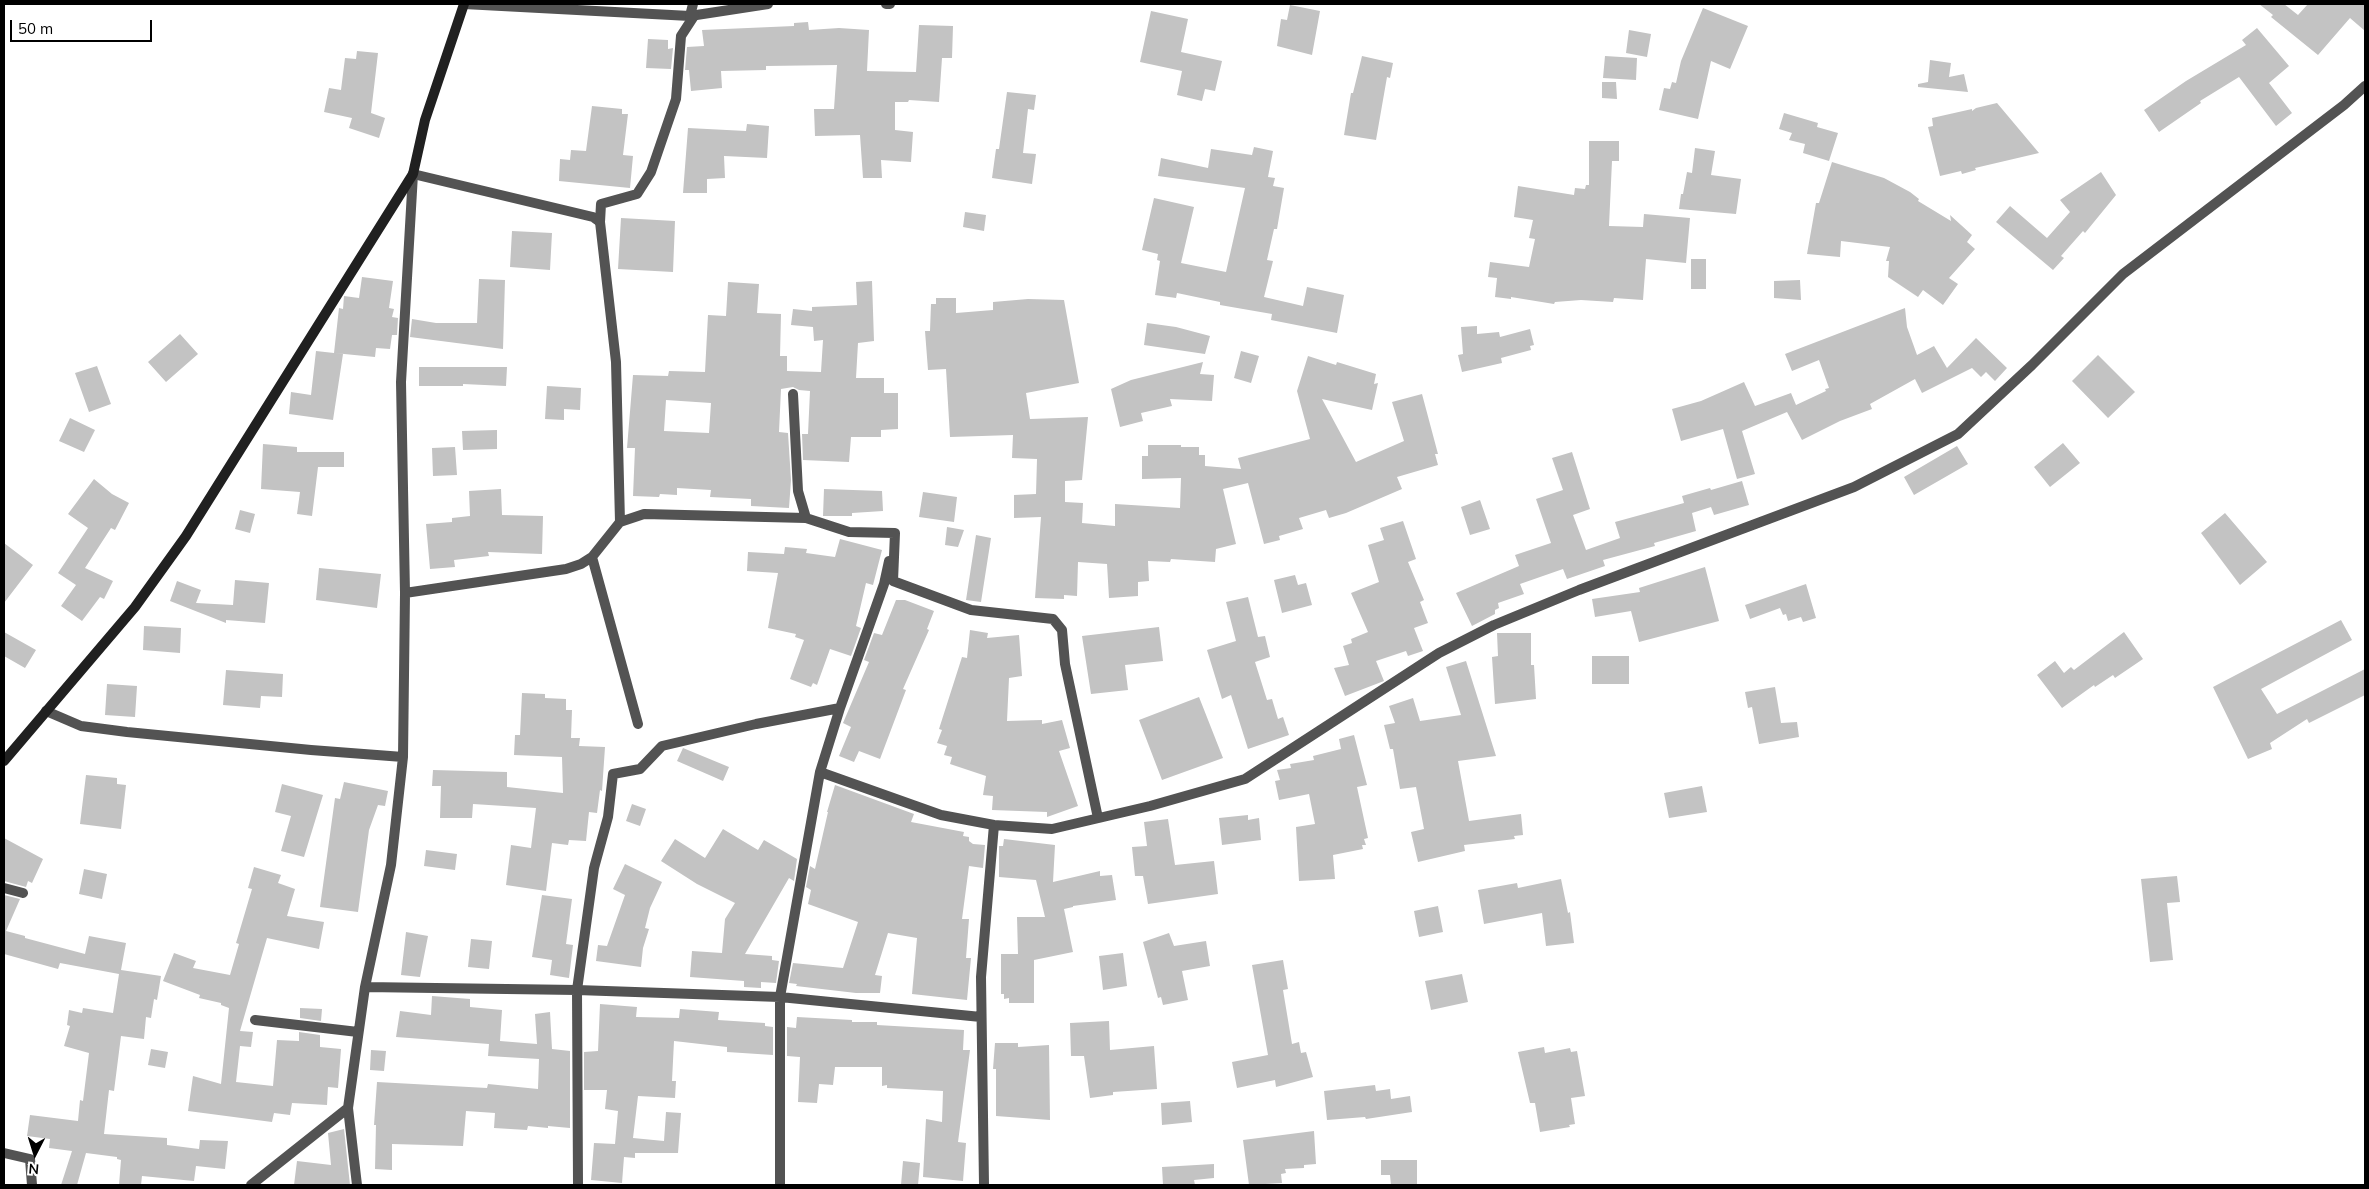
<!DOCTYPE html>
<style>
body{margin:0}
#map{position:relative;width:2369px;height:1189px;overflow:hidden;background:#fff;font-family:Mulish,sans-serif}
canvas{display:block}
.frame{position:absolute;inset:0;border:5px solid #000;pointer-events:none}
.north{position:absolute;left:10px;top:1129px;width:50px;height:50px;-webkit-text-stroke:4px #fff;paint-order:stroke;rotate:185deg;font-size:14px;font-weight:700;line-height:20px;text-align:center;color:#000}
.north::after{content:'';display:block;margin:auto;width:18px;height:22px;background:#000;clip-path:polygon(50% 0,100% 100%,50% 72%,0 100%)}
.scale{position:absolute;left:10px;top:20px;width:142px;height:22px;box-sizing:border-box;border:2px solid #000;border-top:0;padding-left:6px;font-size:15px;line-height:18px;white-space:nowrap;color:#000;-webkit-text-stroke:4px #fff;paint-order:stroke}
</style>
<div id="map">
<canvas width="2369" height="1189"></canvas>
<div class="frame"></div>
<div class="north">N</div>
<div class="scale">50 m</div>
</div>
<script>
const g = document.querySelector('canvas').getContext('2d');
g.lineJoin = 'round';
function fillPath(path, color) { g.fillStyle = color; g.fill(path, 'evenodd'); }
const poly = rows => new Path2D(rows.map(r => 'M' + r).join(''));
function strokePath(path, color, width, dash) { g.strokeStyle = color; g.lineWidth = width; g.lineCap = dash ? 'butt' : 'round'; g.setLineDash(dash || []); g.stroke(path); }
fillPath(poly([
 [2259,4,2284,4,2298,15,2308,4,2365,4,2365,31,2350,18,2318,55,2271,17,2273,15],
 [1290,5,1320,11,1312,55,1277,46,1281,19,1287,20],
 [1703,8,1748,26,1730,69,1711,61,1698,119,1659,110,1664,88,1670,89,1672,82,1676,83,1681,61],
 [1151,11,1188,19,1181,52,1222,61,1215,91,1205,89,1202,101,1177,95,1182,71,1140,62],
 [808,22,809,30,839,28,869,30,867,71,916,72,919,25,953,26,952,58,942,58,939,102,909,100,908,102,895,102,895,130,913,132,911,162,881,160,882,178,863,178,860,135,815,136,814,109,834,109,837,65,766,66,766,70,721,71,722,88,691,91,689,70,685,70,687,47,704,46,702,30,794,26,794,23],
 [2257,28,2289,66,2269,83,2292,113,2276,126,2239,77,2200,101,2201,103,2159,132,2144,110,2186,81,2246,45,2242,40],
 [1629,30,1651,34,1647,57,1626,53],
 [648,39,668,40,668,49,673,48,671,69,646,68],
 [357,51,378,53,371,113,385,118,379,138,349,128,352,118,324,112,329,88,341,90,345,58,356,59],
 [1362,56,1393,63,1390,78,1387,77,1376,140,1344,135,1351,93,1353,93],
 [1605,56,1637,58,1636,80,1603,78],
 [1930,60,1951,63,1949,77,1964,74,1968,92,1918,87,1918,84,1928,82],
 [1602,82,1616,82,1617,99,1602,98],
 [1007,92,1036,95,1034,110,1028,109,1023,153,1036,154,1032,184,992,178,996,149,999,149],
 [1997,103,2039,153,1975,168,1976,170,1962,174,1961,171,1940,176,1928,127,1933,126,1932,118,1972,109,1972,111,1976,108],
 [592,106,622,109,622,114,628,114,623,155,633,156,630,188,559,181,560,159,570,160,571,150,586,151],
 [1784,113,1818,123,1817,127,1838,133,1829,161,1803,153,1805,144,1789,140,1792,133,1779,129],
 [747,124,769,126,767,158,724,156,725,178,707,179,707,193,683,193,688,128,746,131],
 [1589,141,1619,141,1619,161,1612,161,1609,226,1643,227,1644,214,1690,218,1686,263,1646,259,1643,300,1614,298,1613,302,1581,300,1555,302,1554,304,1511,297,1511,299,1495,297,1497,278,1488,277,1490,262,1529,267,1535,239,1529,238,1533,220,1514,217,1518,186,1574,195,1575,188,1585,189,1586,185,1589,185],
 [1254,147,1273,151,1268,177,1275,178,1273,186,1284,188,1277,229,1274,229,1267,260,1273,261,1264,297,1303,306,1307,287,1344,295,1337,333,1271,320,1272,314,1220,305,1220,302,1177,293,1176,298,1155,295,1160,261,1157,260,1158,254,1142,250,1154,198,1194,207,1181,263,1226,272,1245,188,1158,176,1161,158,1208,168,1211,149,1252,155],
 [1695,148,1715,151,1711,175,1741,179,1736,214,1679,209,1681,194,1683,194,1687,172,1692,173],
 [1832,162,1884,178,1910,192,1919,199,1918,201,1951,221,1950,215,1972,235,1967,242,1975,249,1949,278,1958,284,1943,305,1923,290,1918,297,1888,277,1889,261,1886,261,1890,247,1841,241,1840,257,1807,254,1816,203,1819,203],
 [2101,172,2116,195,2085,233,2083,231,2061,256,2064,258,2053,270,1996,222,2010,206,2047,238,2070,212,2060,200],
 [965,212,986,215,984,231,963,227],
 [621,218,675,221,673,272,618,269],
 [512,231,552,233,550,270,510,267],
 [1691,259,1706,259,1706,289,1691,289],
 [362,277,393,281,389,308,394,309,392,317,398,318,397,335,392,335,390,349,376,348,375,357,334,353,339,308,343,309,344,296,359,298],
 [479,279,505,280,503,349,410,337,412,319,436,323,477,323],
 [1800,280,1801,300,1774,298,1774,281],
 [872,281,874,341,858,343,856,378,884,378,884,393,898,393,898,429,881,430,881,437,851,437,849,462,803,460,802,434,808,434,810,391,799,390,793,387,781,389,779,432,788,433,791,480,789,508,751,506,751,499,710,497,711,490,677,488,677,495,660,494,659,497,633,496,635,448,627,448,633,375,668,376,669,371,705,372,708,315,726,316,728,282,759,284,757,313,781,314,780,356,787,356,787,371,821,372,823,340,814,341,813,327,791,325,793,309,812,311,812,307,857,305,856,282],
 [666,400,711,403,709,433,664,431],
 [936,298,956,298,956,313,993,310,993,302,1028,299,1064,300,1079,383,1026,393,1030,419,1088,417,1082,480,1065,481,1065,502,1083,503,1082,523,1115,526,1115,504,1180,508,1181,478,1142,479,1142,456,1148,456,1148,445,1181,445,1181,447,1199,447,1199,455,1205,455,1205,466,1241,469,1238,458,1310,439,1297,391,1308,356,1336,365,1337,362,1376,374,1374,384,1378,383,1372,410,1322,399,1356,462,1404,441,1392,402,1422,394,1438,454,1435,454,1438,465,1397,477,1402,489,1346,513,1329,518,1326,510,1299,518,1303,529,1279,536,1280,540,1264,544,1248,483,1223,489,1236,544,1216,549,1215,562,1171,559,1170,562,1148,561,1149,581,1138,582,1138,596,1109,598,1107,564,1078,562,1077,596,1064,595,1064,599,1035,598,1041,517,1014,518,1014,495,1036,494,1037,459,1012,458,1013,435,950,437,946,369,928,370,925,331,930,331,931,304,936,304],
 [1905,308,1907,327,1917,355,1934,346,1947,368,1976,338,2007,368,1995,381,1986,372,1981,377,1972,368,1922,393,1915,379,1870,404,1872,409,1840,421,1802,440,1787,412,1742,431,1755,474,1737,479,1723,429,1681,441,1672,409,1701,401,1744,382,1755,406,1791,393,1796,405,1826,391,1825,389,1829,388,1819,360,1792,371,1785,354],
 [1147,323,1176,327,1210,336,1205,354,1144,345],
 [1477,326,1477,334,1499,332,1500,337,1530,329,1534,345,1530,346,1531,350,1501,358,1502,363,1462,372,1458,355,1463,354,1461,327],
 [180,334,198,354,166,382,148,362],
 [316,351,343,354,333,420,289,414,291,392,311,395],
 [1241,351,1259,356,1251,383,1234,378],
 [2098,355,2135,392,2108,418,2072,381],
 [1203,362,1200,374,1214,375,1212,401,1170,399,1172,406,1141,413,1143,421,1120,427,1111,389,1131,380],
 [97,366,111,404,89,412,75,373],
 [419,367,507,367,506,386,463,384,463,386,419,386],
 [547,386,581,388,580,410,564,409,564,420,545,419],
 [70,418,95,430,84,452,59,441],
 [497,430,497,449,463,450,462,431],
 [2063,443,2080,463,2050,487,2034,467],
 [263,444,297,447,297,452,344,452,344,467,318,467,312,516,297,514,300,492,261,489],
 [1957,446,1968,464,1914,495,1904,477],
 [455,447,457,475,433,476,432,448],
 [1572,452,1590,509,1573,515,1586,550,1620,538,1615,522,1684,503,1682,496,1710,488,1711,490,1742,481,1749,505,1714,515,1711,507,1692,513,1696,531,1654,543,1655,546,1603,560,1605,566,1567,579,1563,569,1520,584,1524,594,1498,603,1499,608,1495,610,1495,614,1472,626,1456,593,1519,566,1515,555,1551,543,1536,499,1563,490,1552,458],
 [94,479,112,494,129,503,115,530,111,528,85,568,113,581,104,599,100,597,82,621,61,606,76,585,58,573,88,528,68,514],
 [501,489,502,515,543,516,542,554,488,552,489,556,454,560,455,567,430,569,426,524,452,522,452,518,470,516,469,491],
 [824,489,882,491,883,511,852,513,852,516,823,516],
 [923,492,957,497,954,522,919,517],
 [1480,500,1490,529,1470,535,1461,507],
 [240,510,255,514,250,533,235,529],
 [2225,513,2267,562,2240,585,2201,533],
 [1403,521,1416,559,1408,562,1424,600,1420,602,1428,623,1414,628,1423,651,1408,656,1406,651,1376,661,1384,681,1345,696,1334,668,1349,665,1343,646,1352,643,1351,639,1368,632,1351,593,1379,582,1368,545,1384,540,1380,528],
 [947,527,964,530,958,547,945,545],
 [976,535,991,538,981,602,966,600],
 [840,539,882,550,873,585,866,583,856,626,861,628,851,656,830,649,817,685,813,683,811,687,790,679,804,640,795,637,796,634,768,628,778,573,747,571,748,552,784,554,785,547,807,549,806,553,835,557],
 [4,543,33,565,4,603],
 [1705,567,1719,621,1639,642,1631,611,1595,617,1592,599,1640,592,1639,588],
 [319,568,381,574,377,608,316,600],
 [1295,575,1298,585,1306,583,1312,605,1282,613,1274,580],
 [235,580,269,583,265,623,226,620,226,623,170,601,177,581,201,590,196,603,233,605],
 [1806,584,1816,618,1803,622,1801,617,1788,621,1786,614,1783,615,1780,608,1750,619,1745,605],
 [1248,597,1258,637,1265,636,1270,657,1255,662,1267,700,1272,699,1278,719,1283,717,1289,735,1248,749,1231,695,1222,699,1207,650,1236,641,1226,602],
 [896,600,905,600,934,611,927,629,929,630,903,689,906,690,880,759,859,751,854,762,839,756,851,727,843,723,869,662,864,660,874,633,882,635],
 [2341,620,2352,640,2261,689,2277,714,2365,669,2365,695,2309,723,2307,719,2270,743,2272,749,2248,759,2213,687],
 [144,626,181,628,180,653,143,650],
 [1159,627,1163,661,1125,665,1128,690,1091,694,1082,636],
 [970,630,988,633,987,638,1019,635,1022,676,1009,678,1007,721,1042,720,1042,724,1062,720,1070,748,1059,751,1078,806,1047,817,1047,812,992,810,993,796,983,795,986,776,950,764,952,757,944,755,947,746,937,743,942,730,939,729,962,657,967,658],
 [4,632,36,650,25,668,4,656],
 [2124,632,2143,659,2115,678,2113,675,2095,687,2094,685,2062,708,2037,675,2055,661,2064,673,2071,667,2074,670],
 [1497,633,1531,633,1531,665,1534,665,1536,699,1495,704,1492,657,1498,656],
 [1592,656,1629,656,1629,684,1592,684],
 [1466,661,1496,756,1458,761,1469,821,1521,814,1523,835,1514,836,1515,839,1464,845,1465,851,1418,862,1411,832,1424,829,1416,787,1400,789,1393,749,1390,749,1384,725,1395,723,1389,706,1413,698,1420,721,1461,715,1446,667],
 [226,670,283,674,282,697,261,696,260,708,223,705],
 [107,684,137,686,135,717,105,715],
 [1775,687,1781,723,1797,722,1799,737,1759,744,1752,707,1748,708,1745,692],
 [522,693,545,694,545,698,566,699,566,710,572,710,571,738,580,738,579,746,605,747,602,791,600,790,597,813,589,812,586,841,569,840,568,845,552,843,546,891,506,885,511,845,531,848,536,808,473,804,472,818,440,818,441,786,432,786,433,770,507,772,507,787,563,793,562,757,514,755,515,735,520,735],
 [1199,697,1223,758,1162,780,1139,720],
 [1354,735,1367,785,1357,787,1368,838,1364,839,1366,845,1362,845,1363,849,1333,855,1335,879,1299,881,1296,827,1315,824,1309,794,1279,800,1275,781,1280,780,1277,770,1291,768,1290,764,1314,760,1313,756,1341,749,1339,739],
 [683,748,729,767,723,781,677,761],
 [86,775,117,778,117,784,126,785,121,829,80,824],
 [344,782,388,791,385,806,378,805,369,830,358,912,320,907,335,798,340,799],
 [282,784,323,795,304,857,281,851,291,816,275,812],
 [835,785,914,814,911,822,964,832,963,836,969,837,969,841,973,844,985,845,983,868,969,866,962,919,969,919,966,958,971,958,967,1000,912,994,917,938,888,933,875,975,882,976,880,993,856,993,796,986,797,984,789,983,793,963,843,968,858,922,808,904,811,890,806,887,810,866,815,869,828,812,827,812],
 [1702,786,1707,812,1669,818,1664,793],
 [632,804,646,809,640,826,626,821],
 [1248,815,1248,820,1259,818,1261,840,1222,845,1219,818],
 [1168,819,1175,865,1214,861,1218,894,1148,904,1143,876,1135,876,1132,847,1147,846,1144,822],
 [723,829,758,850,764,840,797,859,794,881,789,878,745,954,772,956,772,960,779,961,776,983,761,982,761,988,744,987,744,981,690,977,692,951,722,953,725,919,735,903,697,884,661,861,675,839,705,858],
 [4,838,43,859,32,883,28,881,26,887,4,881],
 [1004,839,1055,845,1053,882,1100,871,1100,876,1112,875,1116,900,1073,906,1073,907,1064,909,1073,952,1034,960,1034,1003,1009,1003,1009,998,1004,999,1004,994,1001,994,1001,954,1018,954,1017,917,1045,917,1036,880,999,877,999,846,1003,846],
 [426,850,457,854,455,870,424,866],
 [625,864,662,882,650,908,645,928,649,929,643,948,641,967,596,961,598,945,607,946,625,895,613,889],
 [254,867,281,875,278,883,295,889,287,916,324,922,319,949,267,938,240,1031,253,1032,251,1047,240,1046,236,1082,273,1086,277,1040,299,1041,299,1032,320,1035,320,1047,341,1049,338,1088,328,1087,327,1105,292,1103,290,1115,274,1113,272,1122,188,1111,193,1076,221,1084,229,1008,221,1005,221,1003,199,998,200,995,163,981,174,953,196,961,193,968,230,975,239,944,236,943,252,889,248,888],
 [84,869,107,874,102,899,79,894],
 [2177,876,2180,902,2167,903,2173,960,2150,962,2141,879],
 [1561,879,1568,913,1570,912,1574,943,1546,946,1542,913,1484,924,1478,890,1517,883,1518,888],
 [4,895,20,899,6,931,25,936,25,938,85,954,89,936,126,943,121,970,161,976,157,1000,154,999,151,1018,146,1017,144,1039,121,1036,114,1091,109,1090,104,1134,167,1138,167,1145,199,1149,200,1140,228,1141,225,1169,196,1166,194,1181,142,1176,141,1185,119,1185,121,1160,117,1159,117,1157,86,1153,77,1185,61,1185,72,1151,49,1148,50,1139,27,1136,30,1115,78,1121,80,1100,83,1101,89,1053,64,1046,70,1026,67,1025,69,1010,82,1013,83,1008,113,1013,119,974,60,963,58,969,4,954],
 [542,895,572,899,566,944,573,945,569,978,550,975,552,960,532,957],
 [1438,906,1443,932,1419,937,1414,911],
 [406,932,428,936,420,977,401,975],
 [1169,933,1174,946,1206,941,1210,966,1182,971,1188,1000,1163,1005,1161,997,1158,998,1143,942],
 [471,939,492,941,489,969,468,967],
 [1123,953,1127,986,1103,990,1099,956],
 [1283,960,1288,989,1283,990,1292,1044,1299,1042,1301,1053,1306,1052,1313,1077,1276,1087,1275,1080,1237,1088,1232,1062,1268,1055,1252,965],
 [1462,974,1468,1002,1431,1010,1425,981],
 [432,996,470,999,470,1007,502,1010,500,1041,537,1044,535,1014,550,1012,552,1049,570,1051,570,1128,548,1126,548,1128,528,1126,527,1130,494,1128,495,1113,466,1111,463,1146,392,1144,392,1170,375,1169,376,1125,374,1125,377,1082,487,1088,488,1084,538,1089,539,1059,488,1056,489,1044,396,1037,400,1011,431,1015],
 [600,1004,637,1007,636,1017,679,1018,680,1009,719,1012,718,1020,765,1023,765,1026,773,1027,773,1055,727,1052,727,1047,674,1041,672,1081,676,1081,675,1098,638,1096,633,1138,664,1141,666,1112,681,1113,678,1153,635,1153,635,1158,624,1157,622,1183,591,1180,594,1143,615,1144,618,1111,605,1109,607,1090,584,1090,584,1052,598,1051],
 [300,1008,322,1009,321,1021,300,1018],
 [797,1017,852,1020,852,1022,877,1022,877,1025,964,1030,963,1050,970,1050,958,1142,966,1143,963,1181,923,1177,926,1119,942,1122,943,1091,887,1088,887,1085,882,1086,882,1067,835,1067,833,1085,819,1084,817,1103,798,1102,800,1057,787,1056,787,1027,796,1028],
 [1109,1021,1110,1050,1154,1046,1157,1089,1113,1092,1113,1095,1090,1098,1084,1056,1071,1056,1070,1023],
 [995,1043,1018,1043,1018,1047,1049,1045,1050,1120,996,1116,996,1069,993,1069],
 [1544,1047,1545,1053,1570,1048,1571,1052,1577,1051,1585,1096,1571,1098,1575,1124,1569,1125,1570,1127,1540,1132,1535,1103,1530,1103,1518,1052],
 [151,1049,168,1052,165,1068,148,1065],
 [371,1050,386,1051,384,1071,370,1070],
 [1375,1085,1376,1091,1390,1089,1391,1099,1410,1096,1412,1112,1366,1119,1365,1117,1327,1120,1324,1091],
 [1190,1101,1192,1122,1162,1125,1161,1103],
 [344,1129,350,1185,294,1185,297,1161,331,1165,328,1133],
 [1314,1131,1316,1164,1304,1165,1304,1168,1285,1169,1286,1173,1281,1174,1282,1183,1249,1185,1243,1140],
 [1381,1160,1417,1160,1417,1185,1391,1185,1390,1175,1381,1175],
 [903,1161,920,1163,918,1185,901,1185],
 [1214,1164,1214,1178,1194,1180,1195,1185,1163,1185,1162,1167]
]), '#c3c3c3');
strokePath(poly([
 [464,4,690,16,768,4],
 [886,4,890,4],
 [413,174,593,217,600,222]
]), '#535353', 10);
strokePath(poly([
 [690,16,693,4],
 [793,394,798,491,806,518],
 [620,522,616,362,600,222,601,204,637,194,651,172,676,99,681,36,694,16],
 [592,557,638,724],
 [405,593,566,569,581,564,592,557,620,522,644,514,806,518,849,532,895,533,893,581,971,610,1053,619,1062,630,1065,664,1098,818],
 [46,711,81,726,127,732,311,750,403,757],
 [820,772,941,815,994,825,1052,829,1150,806,1245,779,1439,653,1494,625,1579,590,1854,487,1958,434,2032,365,2123,274,2344,105,2365,86],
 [4,888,23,893],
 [365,987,577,990,780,997,981,1017],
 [255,1020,358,1032],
 [4,1153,30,1159,32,1185],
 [251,1185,348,1108],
 [357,1185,348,1108,365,987,391,865,403,757,405,593,401,382,413,174],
 [578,1185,577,990,594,868,608,817,613,774,640,769,662,746,756,724,840,708],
 [780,1185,780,997,820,772,840,708,884,584,889,561],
 [984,1185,981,977,994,825]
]), '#535353', 10);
strokePath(poly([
 [4,761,135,607,186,536,413,174,425,120,464,4]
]), '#202020', 10);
</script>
